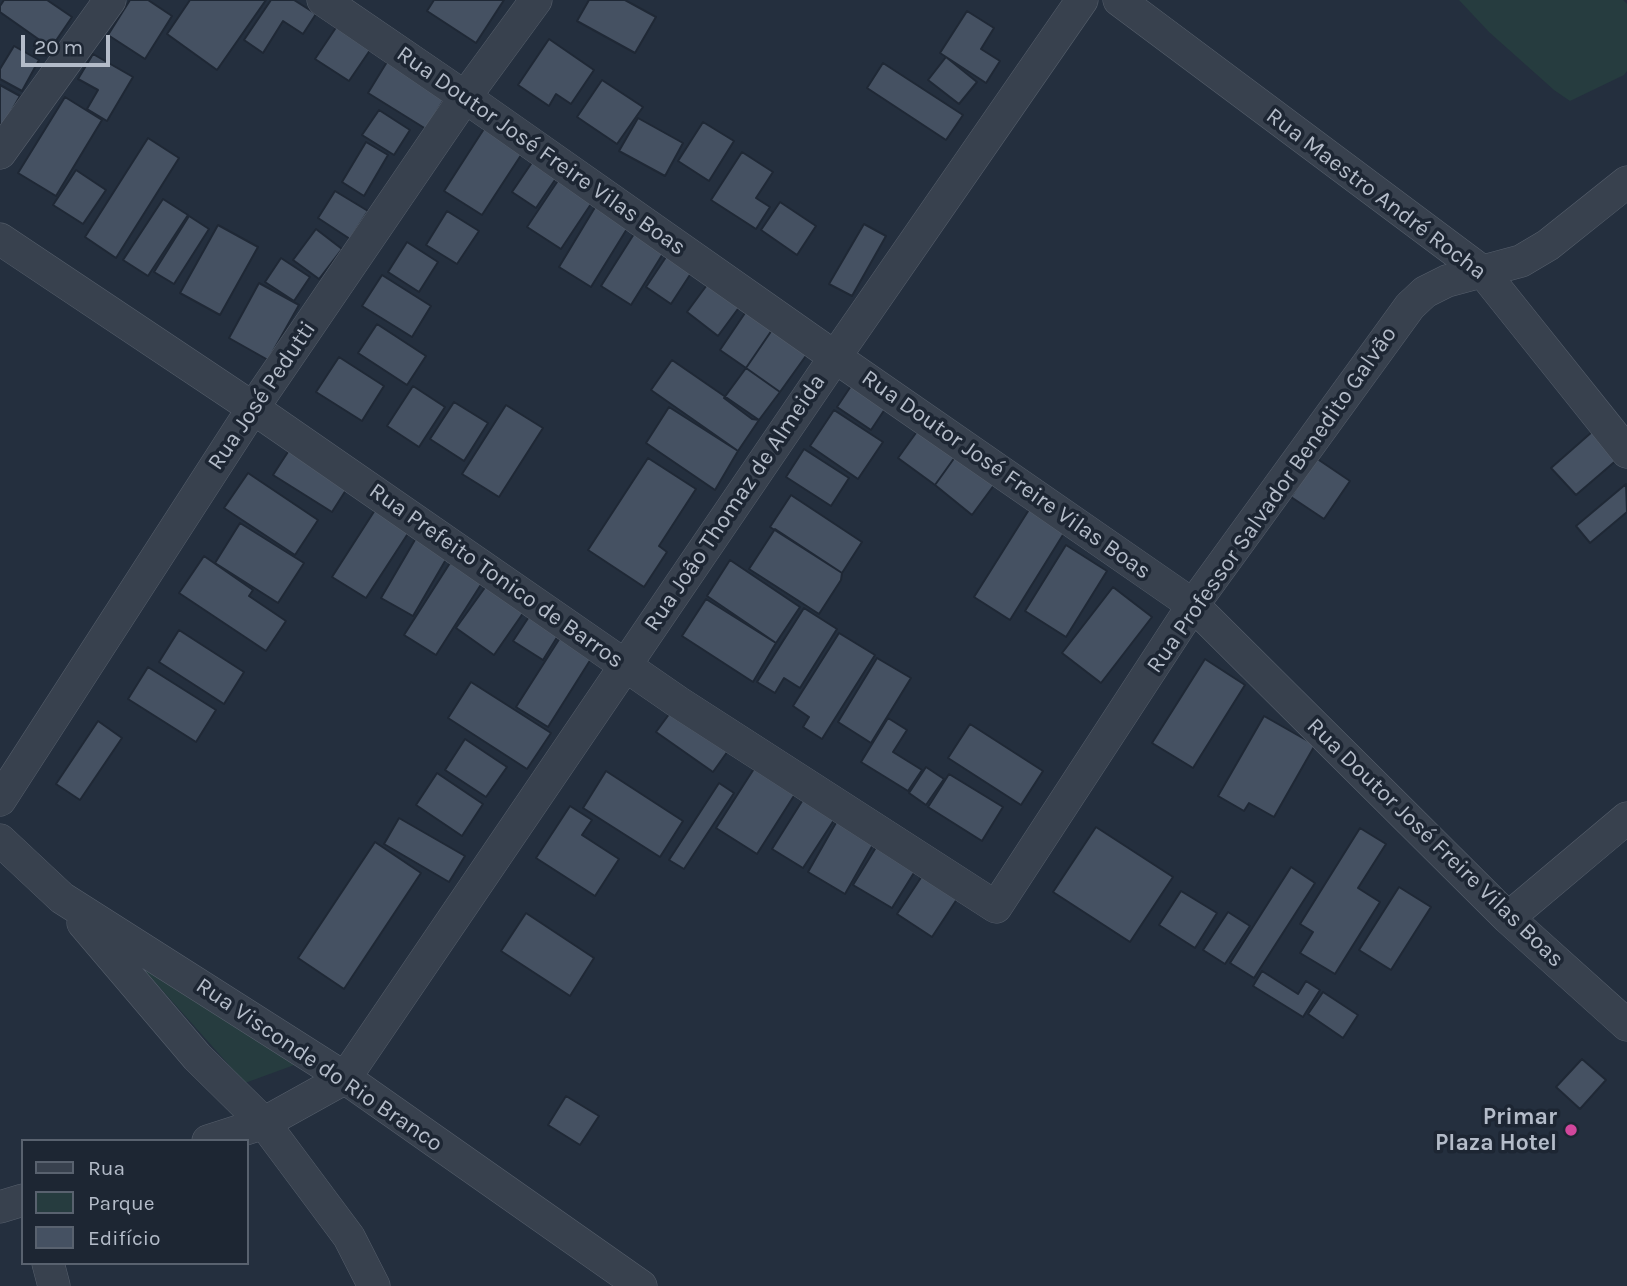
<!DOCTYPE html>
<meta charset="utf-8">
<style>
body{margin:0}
#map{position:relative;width:1627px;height:1286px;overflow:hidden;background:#242f3e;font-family:Karla,sans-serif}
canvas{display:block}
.legend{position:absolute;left:21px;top:1139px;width:228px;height:126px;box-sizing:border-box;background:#1d2633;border:2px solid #59626f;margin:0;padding:9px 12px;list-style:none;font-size:21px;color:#b4bcc9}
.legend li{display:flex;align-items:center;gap:14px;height:35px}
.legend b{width:35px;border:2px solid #59626f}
.scale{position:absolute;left:21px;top:35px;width:89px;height:32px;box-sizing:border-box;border:4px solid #b4bcc9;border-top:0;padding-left:9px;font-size:21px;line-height:24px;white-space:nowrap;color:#b4bcc9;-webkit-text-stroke:5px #1d2633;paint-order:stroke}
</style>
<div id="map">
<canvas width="1627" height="1286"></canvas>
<ul class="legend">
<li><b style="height:9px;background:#38414e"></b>Rua</li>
<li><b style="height:19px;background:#263c3f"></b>Parque</li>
<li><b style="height:19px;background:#455162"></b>Edifício</li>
</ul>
<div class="scale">20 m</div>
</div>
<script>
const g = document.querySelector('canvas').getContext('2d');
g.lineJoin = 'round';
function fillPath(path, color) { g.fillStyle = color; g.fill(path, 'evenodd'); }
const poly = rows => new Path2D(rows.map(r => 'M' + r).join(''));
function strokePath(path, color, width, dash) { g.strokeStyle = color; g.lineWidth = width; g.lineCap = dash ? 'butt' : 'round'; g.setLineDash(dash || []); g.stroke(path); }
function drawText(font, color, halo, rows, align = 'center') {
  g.font = font + ' Karla,sans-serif'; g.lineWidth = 7; g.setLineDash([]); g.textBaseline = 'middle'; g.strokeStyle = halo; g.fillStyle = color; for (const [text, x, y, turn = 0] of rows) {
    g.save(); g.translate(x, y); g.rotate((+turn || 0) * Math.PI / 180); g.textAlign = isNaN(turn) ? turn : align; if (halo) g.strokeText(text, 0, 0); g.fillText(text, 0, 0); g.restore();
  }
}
fillPath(poly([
 [1459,0,1623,0,1627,4,1627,71,1624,75,1570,101,1554,90,1489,32],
 [121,944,297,1064,245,1083]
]), '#263c3f');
const building = poly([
 [4,0,47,0,72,17,51,48,0,12,0,6,4,0],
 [130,0,148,0,172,16,145,59,108,35,130,0],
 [190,0,266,0,217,70,167,34,190,0],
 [271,0,294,0,316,14,303,34,283,21,263,53,244,40,271,0],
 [434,0,504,0,476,43,427,11,434,0],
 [589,0,625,0,656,17,635,53,577,21,589,0],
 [967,11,994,28,981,49,1000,61,986,83,940,53,967,11],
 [343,17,377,40,349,81,315,59,343,17],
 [549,39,594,70,571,104,556,94,549,106,518,85,549,39],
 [14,46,39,60,22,91,0,79,0,69,14,46],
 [393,52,451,88,426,129,368,93,393,52],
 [93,54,133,77,107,121,87,109,98,90,78,79,93,54],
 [946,57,977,82,959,104,928,80,946,57],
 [883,63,963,115,946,140,867,88,883,63],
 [602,80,643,107,617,144,577,117,602,80],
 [0,85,20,96,0,131,0,85],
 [65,97,102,120,56,196,18,173,65,97],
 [379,110,410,130,394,155,362,135,379,110],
 [638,118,683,143,665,176,619,151,638,118],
 [489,121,527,146,482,215,444,191,489,121],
 [703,122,734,141,709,181,678,161,703,122],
 [148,138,179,158,116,258,85,237,148,138],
 [366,142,388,155,364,196,342,182,366,142],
 [742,152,773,172,756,198,770,207,756,229,711,200,742,152],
 [537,155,561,171,536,208,512,192,537,155],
 [76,170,106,190,83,224,53,205,76,170],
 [565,170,599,192,561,249,527,227,565,170],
 [335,191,368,211,350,239,318,218,335,191],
 [163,199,188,215,148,276,123,260,163,199],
 [780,202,816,226,797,255,761,230,780,202],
 [597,204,630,224,591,287,559,267,597,204],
 [447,211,479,231,457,264,426,245,447,211],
 [189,216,209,229,174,284,154,272,189,216],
 [864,224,886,236,852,296,829,284,864,224],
 [218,225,258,247,220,315,180,293,218,225],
 [639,226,669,244,631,305,601,286,639,226],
 [316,229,342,249,319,279,293,260,316,229],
 [407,242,438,262,419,292,388,272,407,242],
 [672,248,697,264,671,304,646,287,672,248],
 [281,258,310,277,294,301,265,282,281,258],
 [715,274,746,298,718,336,687,312,715,274],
 [382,275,431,306,412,337,362,306,382,275],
 [259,283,299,305,268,360,229,338,259,283],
 [747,310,774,327,746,368,720,350,747,310],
 [377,324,426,356,407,385,358,353,377,324],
 [774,327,813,346,780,392,746,368,774,327],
 [339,357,384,386,362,421,316,392,339,357],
 [672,360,759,420,738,451,651,390,672,360],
 [746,368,780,392,759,420,752,419,724,398,746,368],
 [857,377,891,400,871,430,837,407,857,377],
 [413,386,445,407,419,447,387,426,413,386],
 [454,402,488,423,464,461,430,439,454,402],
 [506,405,543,428,499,497,462,474,506,405],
 [669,407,738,451,715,490,646,443,669,407],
 [834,410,883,442,858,479,810,446,834,410],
 [923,423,960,450,935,485,898,458,923,423],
 [1601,424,1626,452,1576,495,1551,468,1601,424],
 [295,441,353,479,332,512,273,475,295,441],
 [804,449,849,478,831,506,786,477,804,449],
 [960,450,1000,477,972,515,935,485,960,450],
 [648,458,696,489,659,546,667,552,644,587,588,550,648,458],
 [1316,458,1350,481,1324,519,1291,497,1316,458],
 [248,473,318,520,295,555,224,508,248,473],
 [1626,484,1627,512,1590,543,1576,526,1626,484],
 [791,495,862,542,842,573,770,527,791,495],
 [1030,508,1066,530,1010,620,974,597,1030,508],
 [375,510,409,532,366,598,332,577,375,510],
 [240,523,304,563,278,603,215,563,240,523],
 [775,529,842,573,841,580,819,614,749,569,775,529],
 [416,538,448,556,413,616,381,598,416,538],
 [1066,545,1107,571,1066,637,1025,611,1066,545],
 [204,556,253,590,249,596,286,621,266,651,179,593,204,556],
 [730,560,800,607,776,643,707,596,730,560],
 [450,563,482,583,436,655,404,635,450,563],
 [491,579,528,606,494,655,456,628,491,579],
 [1113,587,1152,617,1101,683,1062,653,1113,587],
 [706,599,776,643,753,682,682,636,706,599],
 [536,606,564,626,543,660,513,641,536,606],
 [804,608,837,629,800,688,784,678,775,693,757,682,804,608],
 [179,630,244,672,224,704,159,662,179,630],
 [565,630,596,651,548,727,516,707,565,630],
 [839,633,875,655,822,739,803,727,809,717,793,706,839,633],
 [877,658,911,678,871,743,838,722,877,658],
 [1205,659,1245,685,1193,768,1152,743,1205,659],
 [148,667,216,710,196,742,128,699,148,667],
 [471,682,551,733,527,769,448,718,471,682],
 [678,702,735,741,713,772,656,732,678,702],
 [1264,716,1315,745,1274,817,1249,803,1244,811,1218,796,1264,716],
 [888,718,907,730,893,752,922,770,908,791,861,762,888,718],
 [98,721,122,738,80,800,56,784,98,721],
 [970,724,1043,771,1021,805,948,758,970,724],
 [465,739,507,767,486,797,445,770,465,739],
 [757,764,797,791,757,854,716,828,757,764],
 [926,767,944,779,926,805,909,793,926,767],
 [606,771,683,821,660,857,583,808,606,771],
 [437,773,483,804,462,836,416,805,437,773],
 [949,774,1003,807,982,841,928,807,949,774],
 [719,783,734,793,684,869,669,860,719,783],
 [804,798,836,817,803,868,772,849,804,798],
 [570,806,592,820,582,835,619,859,595,896,536,858,570,806],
 [399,818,465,856,449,882,384,844,399,818],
 [837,821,874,843,845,894,808,872,837,821],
 [1096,827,1173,877,1130,942,1053,892,1096,827],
 [1360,828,1386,844,1358,888,1380,902,1335,974,1300,953,1313,932,1300,924,1360,828],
 [375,842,421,873,344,989,298,958,375,842],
 [878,844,917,868,892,908,853,885,878,844],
 [1291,867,1315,883,1254,978,1230,963,1291,867],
 [926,870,961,893,932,937,897,914,926,870],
 [1399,887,1431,907,1391,970,1359,950,1399,887],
 [1181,891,1217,913,1195,948,1159,925,1181,891],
 [1228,912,1250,926,1225,964,1203,950,1228,912],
 [526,913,594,958,570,996,501,951,526,913],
 [1262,971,1298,994,1306,981,1320,990,1303,1017,1253,986,1262,971],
 [1323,992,1358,1015,1343,1038,1308,1014,1323,992],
 [1582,1059,1606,1080,1580,1109,1556,1087,1582,1059],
 [566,1096,599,1116,580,1145,548,1125,566,1096]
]);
fillPath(building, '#455162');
strokePath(building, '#1f2835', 2);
const minor = poly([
 [323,0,465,97,835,357,1193,605,1508,918,1627,1025],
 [1119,0,1483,272,1627,452],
 [0,153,110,0],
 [0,239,253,408,678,702,996,907,1193,605,1410,306,1425,292,1447,281,1521,261,1548,245,1627,182],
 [0,800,253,408,465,97,536,0],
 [0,840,62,898,345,1078,641,1286],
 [1508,918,1627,818],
 [83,923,197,1057,264,1123,349,1237,374,1286],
 [208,1141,264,1123,345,1078,835,357,1082,0],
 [0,1207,23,1200],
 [48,1263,54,1286]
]);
strokePath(minor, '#565f6c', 33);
strokePath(minor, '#38414e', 32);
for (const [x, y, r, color] of [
 [1571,1130,7,"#d1479c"]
]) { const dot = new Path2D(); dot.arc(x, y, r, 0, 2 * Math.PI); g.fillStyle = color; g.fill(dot); strokePath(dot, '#1d2633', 2.5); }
drawText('23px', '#b4bcc9', '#1d2633', [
 ["Rua Doutor José Freire Vilas Boas",541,151,35],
 ["Rua Maestro André Rocha",1376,194,37],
 ["Rua José Pedutti",262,396,-56],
 ["Rua Doutor José Freire Vilas Boas",1006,475,35],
 ["Rua Professor Salvador Benedito Galvão",1272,500,-55],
 ["Rua João Thomaz de Almeida",735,503,-56],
 ["Rua Prefeito Tonico de Barros",496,576,35],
 ["Rua Doutor José Freire Vilas Boas",1435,843,44],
 ["Rua Visconde do Rio Branco",319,1065,34]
]);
drawText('bold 23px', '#b4bcc9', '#1d2633', [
 ["Primar",1557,1117],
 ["Plaza Hotel",1557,1143]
], 'right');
</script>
